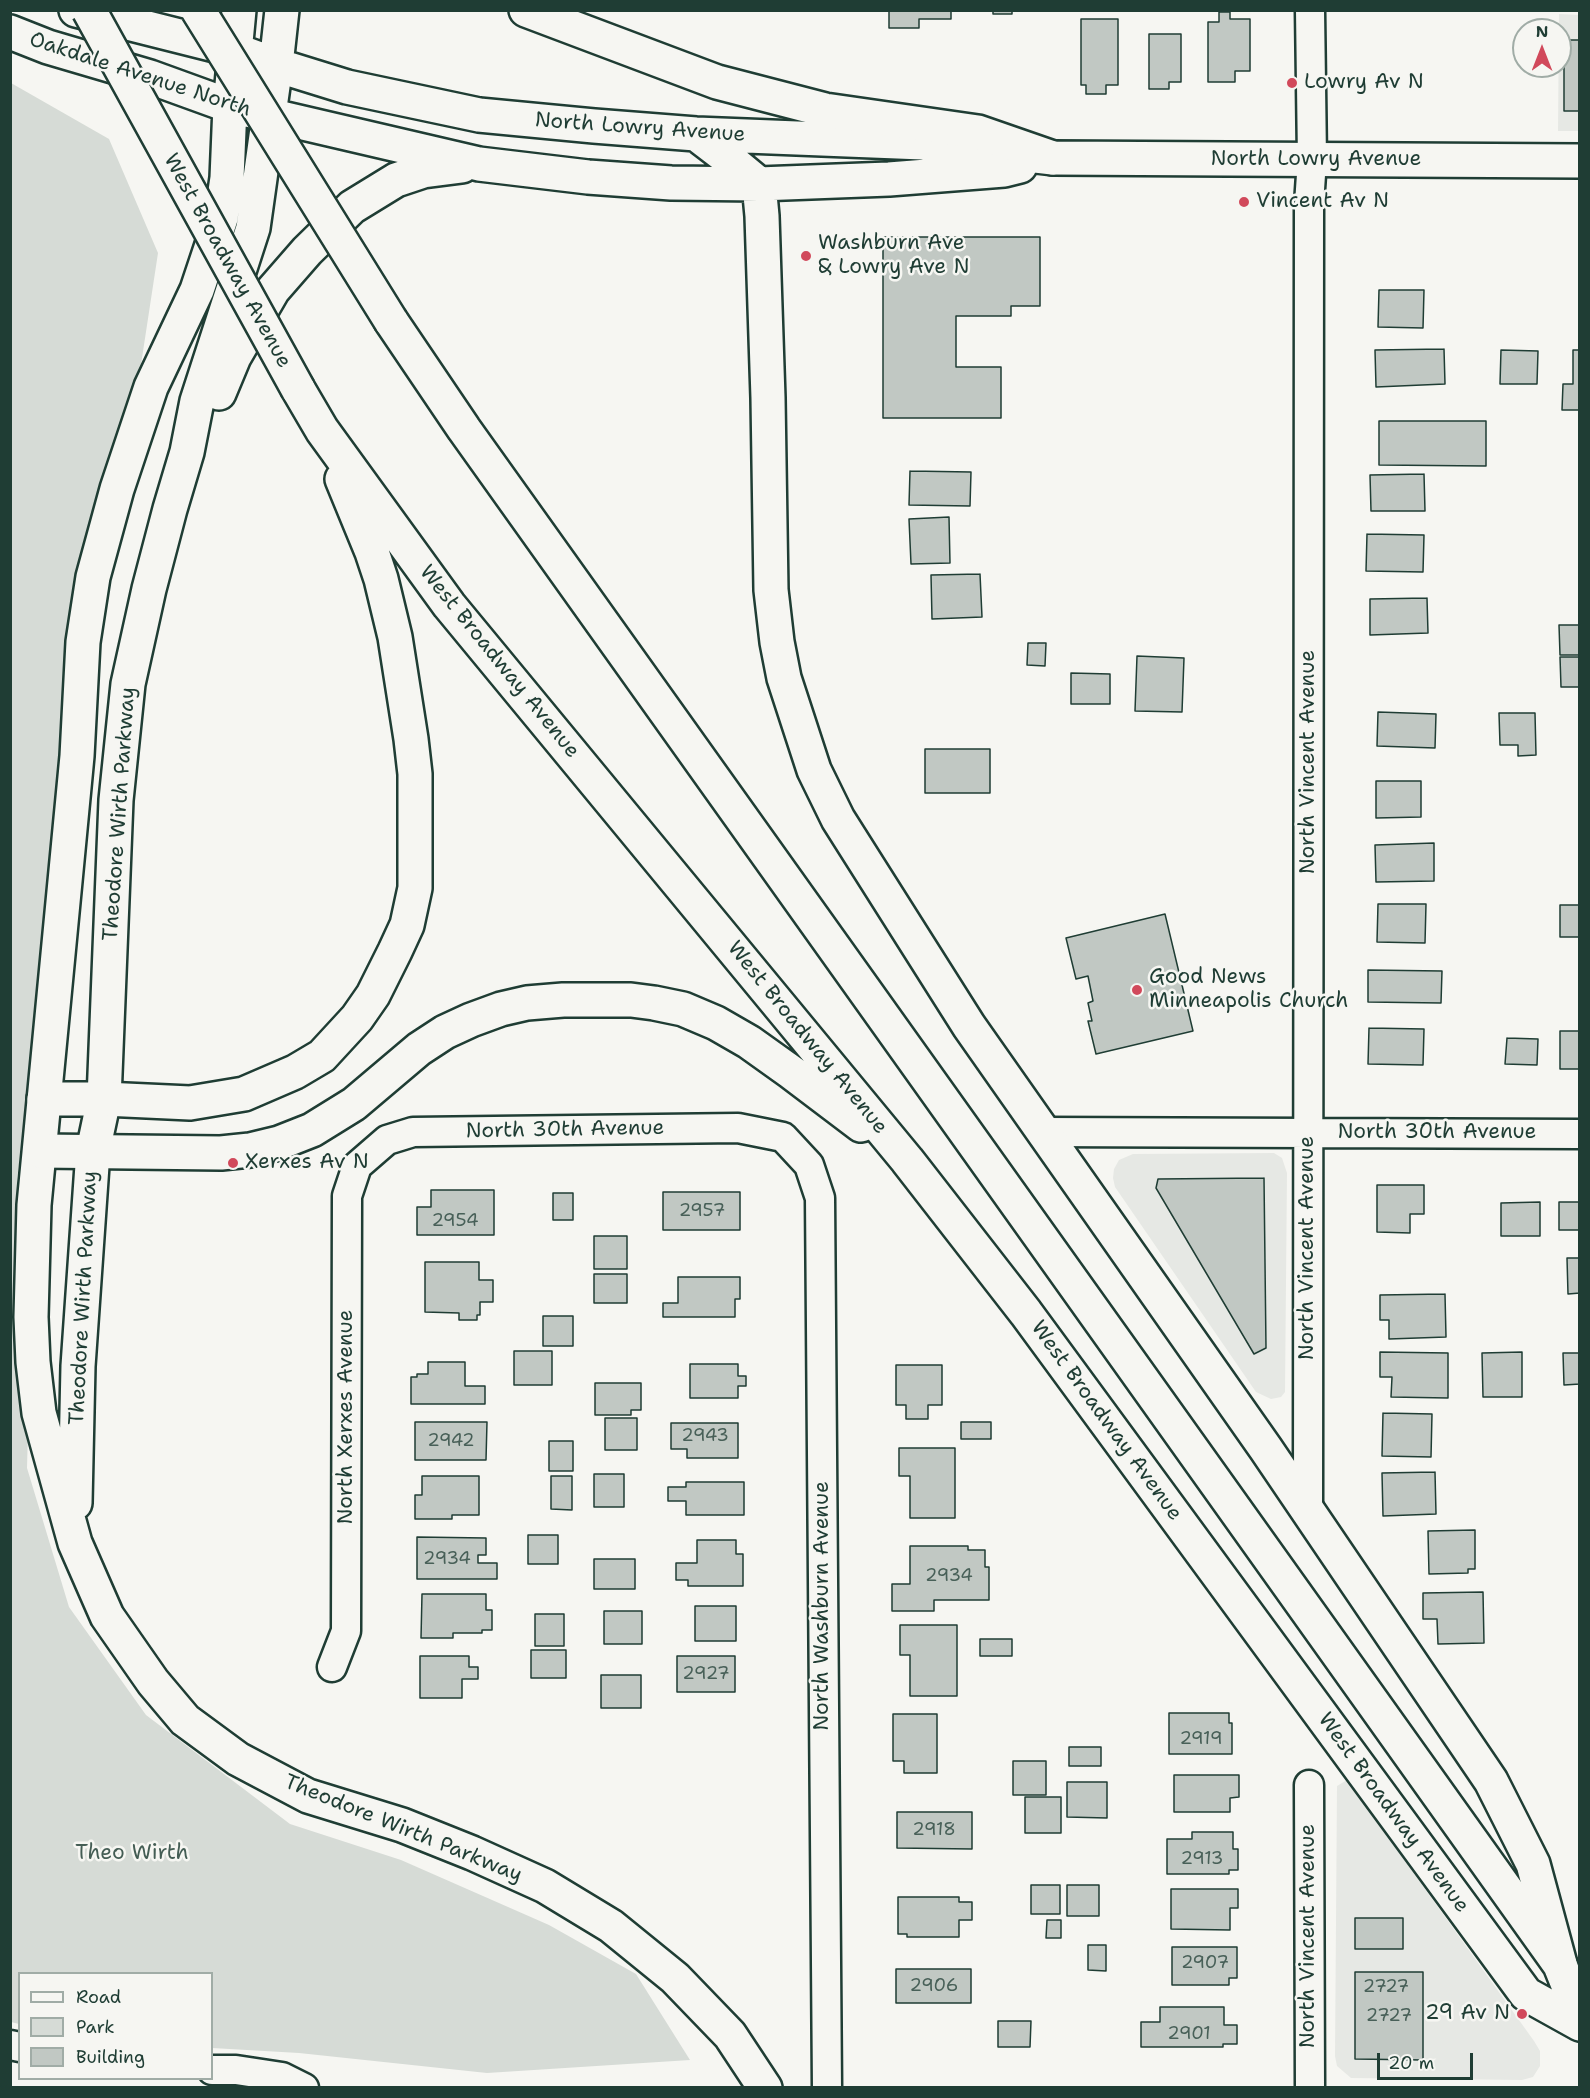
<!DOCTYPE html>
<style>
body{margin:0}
#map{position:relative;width:1590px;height:2098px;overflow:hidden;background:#f6f6f2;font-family:"Shantell Sans",sans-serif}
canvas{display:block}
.frame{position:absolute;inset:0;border:12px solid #1f3d34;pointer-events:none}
.legend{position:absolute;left:18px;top:1972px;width:195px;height:108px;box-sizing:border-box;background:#f6f6f2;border:2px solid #a0aca6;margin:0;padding:8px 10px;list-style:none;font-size:18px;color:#1f3d34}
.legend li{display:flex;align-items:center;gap:12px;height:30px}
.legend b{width:30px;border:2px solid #a0aca6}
.north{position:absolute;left:1512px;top:18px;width:60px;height:60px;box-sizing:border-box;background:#f6f6f2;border:2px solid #a0aca6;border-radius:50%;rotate:0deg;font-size:16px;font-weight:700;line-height:24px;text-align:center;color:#1f3d34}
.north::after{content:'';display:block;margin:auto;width:21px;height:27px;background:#d1495b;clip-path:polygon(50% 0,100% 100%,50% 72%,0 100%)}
.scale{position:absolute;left:1377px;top:2053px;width:96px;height:27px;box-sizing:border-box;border:3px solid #1f3d34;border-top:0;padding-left:8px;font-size:18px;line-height:21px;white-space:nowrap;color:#1f3d34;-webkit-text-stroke:4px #f6f6f2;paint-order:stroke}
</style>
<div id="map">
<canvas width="1590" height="2098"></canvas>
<div class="frame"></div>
<ul class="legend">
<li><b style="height:8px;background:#f6f6f2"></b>Road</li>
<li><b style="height:16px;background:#d6dbd6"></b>Park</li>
<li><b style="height:16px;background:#c1c8c3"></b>Building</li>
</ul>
<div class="north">N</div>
<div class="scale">20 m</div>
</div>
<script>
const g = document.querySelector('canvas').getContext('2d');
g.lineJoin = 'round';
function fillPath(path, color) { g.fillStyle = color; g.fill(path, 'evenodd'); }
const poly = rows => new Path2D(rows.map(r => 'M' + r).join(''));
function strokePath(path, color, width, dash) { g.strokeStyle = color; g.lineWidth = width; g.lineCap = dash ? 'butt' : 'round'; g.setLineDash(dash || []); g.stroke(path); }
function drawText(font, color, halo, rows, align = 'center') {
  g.font = font + ' "Shantell Sans",sans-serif'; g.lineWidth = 5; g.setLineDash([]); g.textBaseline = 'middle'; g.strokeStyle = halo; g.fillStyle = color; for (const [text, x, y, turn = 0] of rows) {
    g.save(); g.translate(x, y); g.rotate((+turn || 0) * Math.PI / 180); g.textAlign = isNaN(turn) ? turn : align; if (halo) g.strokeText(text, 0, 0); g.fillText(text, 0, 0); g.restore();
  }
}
fillPath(poly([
 [1559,14,1579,15,1579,131,1558,131],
 [1274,1153,1282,1158,1287,1173,1285,1392,1281,1397,1271,1399,1256,1392,1115,1187,1113,1178,1114,1169,1119,1160,1133,1154],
 [1347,1780,1534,2041,1540,2051,1540,2066,1533,2077,1522,2080,1351,2078,1337,2066,1335,2056,1337,1786]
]), '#e6e8e4');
fillPath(poly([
 [11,83,109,139,158,253,17,1178,31,1317,27,1468,69,1607,146,1715,290,1824,401,1860,549,1925,636,1974,690,2060,487,2073,299,2053,212,2048,212,1974,20,1974,19,2024,11,2022]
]), '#d6dbd6');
const building = poly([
 [889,10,951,10,951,19,919,19,919,28,889,28,889,10],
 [993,10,1012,10,1012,14,993,14,993,10],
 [1219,12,1230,12,1230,19,1250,19,1250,71,1235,71,1235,82,1208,82,1208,22,1219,22,1219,12],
 [1081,19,1118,19,1118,85,1106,85,1106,94,1086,94,1086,85,1081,85,1081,19],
 [1149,34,1181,34,1181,82,1169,82,1169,89,1149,89,1149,34],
 [1564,40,1580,40,1580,111,1564,111,1564,40],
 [883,237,1040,237,1040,306,1011,306,1011,316,956,316,956,367,1001,367,1001,418,883,418,883,237],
 [1379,290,1424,290,1423,328,1378,327,1379,290],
 [1444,349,1445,384,1376,387,1375,350,1444,349],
 [1501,350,1538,351,1537,384,1500,384,1501,350],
 [1573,350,1580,350,1580,410,1562,410,1563,384,1573,384,1573,350],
 [1379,421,1486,421,1486,466,1379,465,1379,421],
 [910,471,971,472,970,506,909,505,910,471],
 [1424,474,1425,511,1371,511,1370,475,1424,474],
 [949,517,950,563,911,564,909,519,949,517],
 [1367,534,1424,535,1423,572,1366,571,1367,534],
 [980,574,982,617,932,619,931,575,980,574],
 [1427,598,1428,633,1370,635,1370,599,1427,598],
 [1559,625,1580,625,1580,655,1560,655,1559,625],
 [1028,643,1046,643,1045,666,1027,665,1028,643],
 [1137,656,1184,658,1182,712,1135,711,1137,656],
 [1560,657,1580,657,1580,687,1561,687,1560,657],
 [1071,673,1110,674,1110,704,1071,704,1071,673],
 [1378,712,1436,714,1435,748,1377,746,1378,712],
 [1499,713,1535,713,1536,755,1518,756,1518,745,1500,745,1499,713],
 [925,749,990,749,990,793,925,793,925,749],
 [1376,781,1421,781,1421,817,1376,818,1376,781],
 [1434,843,1434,881,1376,882,1375,845,1434,843],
 [1378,904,1426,904,1425,943,1377,942,1378,904],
 [1560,905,1580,905,1580,937,1560,937,1560,905],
 [1165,914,1193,1031,1096,1054,1088,1021,1092,1021,1088,1003,1093,1001,1088,976,1076,979,1066,938,1165,914],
 [1368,970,1442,971,1441,1003,1368,1002,1368,970],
 [1369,1028,1424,1029,1423,1065,1368,1064,1369,1028],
 [1560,1031,1580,1031,1580,1069,1560,1069,1560,1031],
 [1507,1038,1538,1039,1537,1065,1505,1064,1507,1038],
 [1264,1178,1266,1348,1254,1354,1156,1188,1158,1179,1264,1178],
 [1377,1185,1424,1185,1424,1214,1410,1214,1410,1233,1377,1232,1377,1185],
 [431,1190,494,1190,494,1235,417,1235,417,1207,431,1207,431,1190],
 [663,1192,740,1192,740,1230,663,1230,663,1192],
 [553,1193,573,1193,573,1220,553,1220,553,1193],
 [1540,1202,1540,1236,1501,1236,1501,1203,1540,1202],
 [1559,1202,1580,1202,1580,1230,1559,1230,1559,1202],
 [594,1236,627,1236,627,1269,594,1269,594,1236],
 [1567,1258,1580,1258,1580,1293,1568,1294,1567,1258],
 [425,1262,479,1262,479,1280,493,1280,493,1302,480,1302,480,1315,477,1315,477,1320,459,1320,459,1313,425,1312,425,1262],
 [594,1274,627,1274,627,1303,594,1303,594,1274],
 [678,1277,740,1277,740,1299,735,1299,735,1317,663,1317,663,1303,678,1303,678,1277],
 [1445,1294,1446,1337,1389,1339,1389,1320,1380,1320,1380,1295,1445,1294],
 [543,1316,573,1316,573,1346,543,1346,543,1316],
 [514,1351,552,1351,552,1385,514,1385,514,1351],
 [1380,1352,1448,1353,1448,1398,1391,1397,1392,1377,1380,1377,1380,1352],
 [1522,1352,1522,1397,1483,1397,1482,1353,1522,1352],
 [1563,1353,1580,1353,1580,1384,1564,1385,1563,1353],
 [428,1362,465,1362,465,1386,485,1386,485,1404,411,1404,411,1377,417,1377,417,1374,428,1374,428,1362],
 [690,1364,738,1364,738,1376,746,1376,746,1386,738,1386,738,1398,690,1398,690,1364],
 [896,1365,942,1365,942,1405,928,1405,928,1419,906,1419,906,1405,896,1405,896,1365],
 [595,1383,641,1383,641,1410,631,1410,631,1415,595,1415,595,1383],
 [1383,1413,1432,1414,1431,1457,1382,1456,1383,1413],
 [605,1418,637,1418,637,1450,605,1450,605,1418],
 [415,1422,487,1422,486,1460,415,1460,415,1422],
 [961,1422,991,1422,991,1439,961,1439,961,1422],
 [671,1423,738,1423,738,1458,687,1458,687,1449,671,1449,671,1423],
 [549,1441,573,1441,573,1471,549,1471,549,1441],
 [899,1448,955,1448,955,1518,910,1518,910,1476,899,1476,899,1448],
 [1435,1472,1436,1514,1383,1516,1382,1473,1435,1472],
 [594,1474,624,1474,624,1507,594,1507,594,1474],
 [422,1476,479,1476,479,1515,452,1515,452,1519,415,1519,415,1495,422,1495,422,1476],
 [551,1476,572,1476,572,1510,551,1509,551,1476],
 [686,1482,744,1482,744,1515,686,1515,686,1501,668,1501,668,1487,686,1487,686,1482],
 [1475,1530,1475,1569,1468,1569,1468,1573,1429,1574,1428,1531,1475,1530],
 [528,1535,558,1535,558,1564,528,1564,528,1535],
 [417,1537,486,1538,486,1555,478,1555,478,1563,497,1563,497,1579,417,1579,417,1537],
 [697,1540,736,1540,736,1554,743,1554,743,1586,688,1586,688,1580,676,1580,676,1563,697,1563,697,1540],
 [910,1546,968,1546,968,1550,985,1550,985,1567,989,1567,989,1600,934,1600,934,1611,892,1611,892,1584,910,1584,910,1546],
 [594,1559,635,1559,635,1589,594,1589,594,1559],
 [1483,1592,1484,1643,1438,1644,1437,1619,1423,1619,1423,1593,1483,1592],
 [422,1594,486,1594,486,1610,492,1610,492,1630,482,1630,482,1633,453,1633,453,1638,421,1638,422,1594],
 [695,1606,736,1606,736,1641,695,1641,695,1606],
 [604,1611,642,1611,642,1644,604,1644,604,1611],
 [535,1614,564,1614,564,1646,535,1646,535,1614],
 [900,1625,957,1625,957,1696,910,1696,910,1655,900,1655,900,1625],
 [980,1639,1012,1639,1012,1656,980,1656,980,1639],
 [531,1650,566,1650,566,1678,531,1678,531,1650],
 [420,1656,469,1656,469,1667,478,1667,478,1679,462,1679,462,1698,420,1698,420,1656],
 [677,1656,735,1656,735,1692,677,1692,677,1656],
 [601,1675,641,1675,641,1708,601,1708,601,1675],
 [1169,1713,1229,1713,1229,1723,1232,1723,1232,1754,1169,1754,1169,1713],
 [893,1714,937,1714,937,1773,904,1773,904,1761,893,1761,893,1714],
 [1069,1747,1101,1747,1101,1766,1069,1766,1069,1747],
 [1013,1761,1046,1761,1046,1795,1013,1795,1013,1761],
 [1174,1775,1239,1775,1239,1797,1230,1798,1230,1812,1174,1812,1174,1775],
 [1067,1782,1107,1782,1107,1818,1067,1817,1067,1782],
 [1025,1797,1061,1797,1061,1833,1025,1833,1025,1797],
 [897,1812,972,1812,972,1849,897,1848,897,1812],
 [1192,1832,1233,1832,1233,1849,1238,1849,1238,1870,1229,1870,1229,1874,1167,1874,1167,1839,1192,1839,1192,1832],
 [1031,1885,1060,1885,1060,1914,1031,1914,1031,1885],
 [1067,1885,1099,1885,1099,1916,1067,1916,1067,1885],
 [1171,1889,1238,1889,1238,1908,1230,1908,1230,1930,1171,1929,1171,1889],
 [898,1897,959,1897,959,1902,972,1902,972,1920,959,1920,959,1937,907,1937,907,1934,898,1934,898,1897],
 [1355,1918,1403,1918,1403,1949,1355,1949,1355,1918],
 [1047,1920,1061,1920,1061,1938,1046,1938,1047,1920],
 [1088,1945,1106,1945,1106,1971,1088,1970,1088,1945],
 [1172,1947,1237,1947,1237,1978,1229,1978,1229,1985,1172,1985,1172,1947],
 [896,1969,971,1969,971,2003,896,2003,896,1969],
 [1355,1972,1423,1972,1423,2060,1355,2059,1355,1972],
 [1160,2007,1224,2007,1224,2025,1237,2025,1237,2044,1223,2044,1223,2047,1141,2047,1141,2022,1160,2022,1160,2007],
 [998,2021,1031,2021,1030,2047,998,2047,998,2021]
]);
fillPath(building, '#c1c8c3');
strokePath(building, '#1f3d34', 1.5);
const street = poly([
 [1043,1132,1580,1134],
 [1308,1513,1309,204,1312,160,1310,10],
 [332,1667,346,1631,347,1196,357,1166,387,1140,413,1132,738,1128,783,1137,809,1165,820,1198,827,2088],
 [1309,1785,1310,2088],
 [10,2045,20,2047],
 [212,2070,236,2070,282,2077,304,2088]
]);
const secondary = poly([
 [76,10,235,50,276,65,347,87,479,115,594,126,696,134,923,143,1053,158,1580,161],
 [239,10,230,106,227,178,221,218,197,290,151,387,117,489,93,577,83,642,77,756,34,1205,31,1317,33,1362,39,1413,75,1543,107,1616,153,1682,185,1720,238,1759,308,1796,402,1825,472,1853,545,1886,611,1926,675,1978,730,2035,765,2088],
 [10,32,48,47,150,77,230,106,479,164,588,177,671,183,759,184,889,179,1004,170,1020,166],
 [696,134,730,160,759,184,762,216,768,398,771,590,777,642,784,678,814,770,838,819,969,1026,1266,1449,1491,1781,1533,1864,1560,1964],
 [219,393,234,357,273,290,307,251,352,207,396,180,423,171,462,166],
 [75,1503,78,1366,93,1151,104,1099,116,800,128,684,149,589,170,509,187,452,197,401,253,228,276,65,282,10]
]);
const primary = poly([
 [526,10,717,82,825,110,978,132,1053,158],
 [391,321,464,429,1560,1965,1580,2015],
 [298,389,322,430,449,605,907,1160,1026,1313,1526,1994,1580,2024],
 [44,1099,104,1099,190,1103,244,1094,295,1072,322,1056,357,1018,373,995,395,951,407,925,415,888,415,774,411,739,395,637,381,579,372,552,342,479],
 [40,1151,221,1153,250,1150,279,1143,312,1130,354,1104,419,1049,445,1032,471,1020,501,1009,527,1003,563,1000,631,1000,654,1003,683,1009,716,1023,749,1042,791,1072,861,1125]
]);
strokePath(street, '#1f3d34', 33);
strokePath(secondary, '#1f3d34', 38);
strokePath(primary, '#1f3d34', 38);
strokePath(street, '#f6f6f2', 28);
strokePath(secondary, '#f6f6f2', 33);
strokePath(primary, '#f6f6f2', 33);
const primaryBridge = poly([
 [89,10,298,389],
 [198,10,391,321]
]);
strokePath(primaryBridge, '#1f3d34', 38, []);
strokePath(primaryBridge, '#f6f6f2', 33);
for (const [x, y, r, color] of [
 [1292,83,6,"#d1495b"],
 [1244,202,6,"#d1495b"],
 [806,256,6,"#d1495b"],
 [1137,990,6,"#d1495b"],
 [233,1163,6,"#d1495b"],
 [1522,2014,6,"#d1495b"]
]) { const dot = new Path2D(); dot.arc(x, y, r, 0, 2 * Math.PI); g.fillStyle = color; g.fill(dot); strokePath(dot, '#f6f6f2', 2); }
drawText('18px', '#486058', null, [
 ["2957",702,1211],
 ["2954",455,1221],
 ["2943",705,1436],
 ["2942",451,1441],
 ["2934",447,1559],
 ["2934",949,1576],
 ["2927",706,1674],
 ["2919",1201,1739],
 ["2918",934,1830],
 ["2913",1202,1859],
 ["2907",1205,1963],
 ["2906",934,1986],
 ["2727",1386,1987],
 ["2727",1389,2016],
 ["2901",1189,2034]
]);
drawText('21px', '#1f3d34', '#f6f6f2', [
 ["Oakdale Avenue North",140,75,18],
 ["North Lowry Avenue",640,128,4],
 ["North Lowry Avenue",1316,160],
 ["West Broadway Avenue",227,261,61],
 ["West Broadway Avenue",499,662,51],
 ["North Vincent Avenue",1309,762,-90],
 ["Theodore Wirth Parkway",120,814,-86],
 ["West Broadway Avenue",807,1038,51],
 ["North 30th Avenue",565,1130,-1],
 ["North 30th Avenue",1437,1133],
 ["North Vincent Avenue",1308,1248,-90],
 ["Theodore Wirth Parkway",84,1298,-87],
 ["North Xerxes Avenue",347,1417,-90],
 ["West Broadway Avenue",1106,1421,54],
 ["North Washburn Avenue",823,1606,-90],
 ["West Broadway Avenue",1393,1813,54],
 ["Theodore Wirth Parkway",403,1829,22],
 ["North Vincent Avenue",1309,1936,-90]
]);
drawText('21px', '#1f3d34', '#f6f6f2', [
 ["Lowry Av N",1304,83],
 ["Vincent Av N",1256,202],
 ["Washburn Ave",818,244],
 ["& Lowry Ave N",818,268],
 ["Good News",1149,978],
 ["Minneapolis Church",1149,1002],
 ["Xerxes Av N",245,1163],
 ["29 Av N",1510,2014,"right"]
], 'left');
drawText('21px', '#445d54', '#f6f6f2', [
 ["Theo Wirth",132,1854]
]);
</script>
